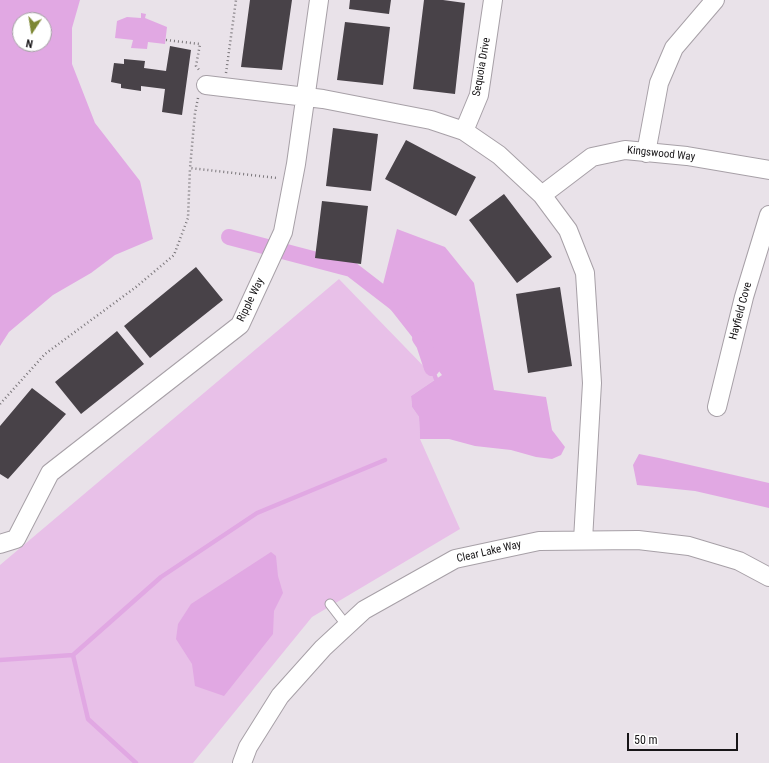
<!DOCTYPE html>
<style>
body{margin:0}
#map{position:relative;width:769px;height:763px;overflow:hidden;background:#e9e2e9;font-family:"Roboto Condensed",sans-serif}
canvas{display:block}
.north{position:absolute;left:12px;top:12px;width:40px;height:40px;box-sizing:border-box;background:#fff;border:1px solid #a2a1a2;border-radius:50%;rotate:192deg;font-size:11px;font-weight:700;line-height:16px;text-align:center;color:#171517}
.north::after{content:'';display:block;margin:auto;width:14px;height:18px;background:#7d8734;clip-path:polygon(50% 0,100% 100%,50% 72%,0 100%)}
.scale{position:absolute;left:627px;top:733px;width:111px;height:18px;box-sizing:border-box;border:2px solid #171517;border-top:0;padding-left:5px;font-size:12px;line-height:14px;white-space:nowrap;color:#171517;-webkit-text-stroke:3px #fff;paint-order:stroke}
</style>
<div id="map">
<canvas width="769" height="763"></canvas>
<div class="north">N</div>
<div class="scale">50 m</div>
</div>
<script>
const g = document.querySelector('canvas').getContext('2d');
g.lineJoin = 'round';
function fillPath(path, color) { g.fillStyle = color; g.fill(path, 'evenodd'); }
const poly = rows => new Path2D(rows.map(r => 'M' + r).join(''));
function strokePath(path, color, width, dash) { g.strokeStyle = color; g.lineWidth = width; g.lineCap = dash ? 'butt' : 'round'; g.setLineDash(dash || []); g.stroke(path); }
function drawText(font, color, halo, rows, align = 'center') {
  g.font = font + ' "Roboto Condensed",sans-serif'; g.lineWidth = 4; g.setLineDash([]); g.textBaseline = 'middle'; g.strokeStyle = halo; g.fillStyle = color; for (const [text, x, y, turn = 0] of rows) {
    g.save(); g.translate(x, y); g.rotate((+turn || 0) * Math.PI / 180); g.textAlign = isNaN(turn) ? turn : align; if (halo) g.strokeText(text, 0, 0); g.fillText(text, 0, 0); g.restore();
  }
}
fillPath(poly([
 [339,279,436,379,411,396,412,407,419,417,420,439,460,529,312,617,193,763,0,763,0,565]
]), '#e8c0e8');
fillPath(poly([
 [0,0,80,0,72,28,72,64,95,123,140,181,153,239,115,255,91,273,53,295,9,332,0,346],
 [20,20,44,20,44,44,20,44],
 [141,13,146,14,145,18,167,27,165,44,148,42,147,49,131,48,133,40,115,38,117,21,127,17,141,18],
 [397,229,445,247,474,283,494,390,546,397,552,430,565,447,561,455,552,459,536,457,511,450,475,446,449,439,420,439,419,417,412,407,411,396,442,375,380,296],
 [639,454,659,458,769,483,769,508,695,491,637,485,633,465],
 [271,552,276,556,278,576,283,593,274,611,273,634,224,696,195,686,192,664,176,639,178,624,191,604]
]), '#e1a8e3');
strokePath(poly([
 [432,368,436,379],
 [73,655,161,577,257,513,385,460],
 [0,660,73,655,88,719,136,763]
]), '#e1a8e3', 4.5);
strokePath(poly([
 [229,237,351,269,399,306],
 [420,338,424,344,432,368]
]), '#e1a8e3', 16);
fillPath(poly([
 [250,0,292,0,282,70,241,67],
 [350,0,391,0,389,14,349,9],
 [424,0,443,0,465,3,455,94,413,89],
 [345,22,390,27,383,85,337,80],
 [170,46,191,50,182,115,162,112,165,89,141,86,141,91,121,88,121,84,111,82,114,63,124,64,124,59,145,61,144,68,166,71],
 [333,128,378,134,371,191,326,186],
 [406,140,476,177,456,216,385,179],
 [504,194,552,257,517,283,469,220],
 [322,201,368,206,361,264,315,258],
 [196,267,223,300,150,358,124,326],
 [560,287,572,366,528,373,516,294],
 [117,331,144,364,81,414,55,382],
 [32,388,66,414,8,479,0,474,0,426]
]), '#484248');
const lane = poly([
 [330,604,347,626]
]);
const street = poly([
 [206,85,323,99,431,120,464,131,499,155,542,195,568,230,585,273,592,383,583,540],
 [464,131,479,95,493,0],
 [646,153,659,83,674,48,715,0],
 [542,195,592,157,625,150,687,156,769,170],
 [717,407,744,297,769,215],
 [0,544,16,539,50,473,240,325,283,232,296,164,319,0],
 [242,763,248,747,280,696,323,648,364,610,455,559,539,541,638,540,689,546,739,561,769,577]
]);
strokePath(lane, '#a7a0a7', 11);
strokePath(street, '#a7a0a7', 20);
strokePath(poly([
 [166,40,200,44,196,66,200,71],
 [226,73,236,0],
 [198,98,195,113,190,168,277,178],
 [0,404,45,354,136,287,174,255,188,218,190,168]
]), '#7a767a', 2.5, [1, 3]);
strokePath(lane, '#fff', 9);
strokePath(street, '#fff', 18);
drawText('11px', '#171517', '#fff', [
 ["Sequoia Drive",482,67,-80],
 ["Kingswood Way",661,154,6],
 ["Ripple Way",251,300,-64],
 ["Hayfield Cove",741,311,-75],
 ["Clear Lake Way",489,552,-13]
]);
</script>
